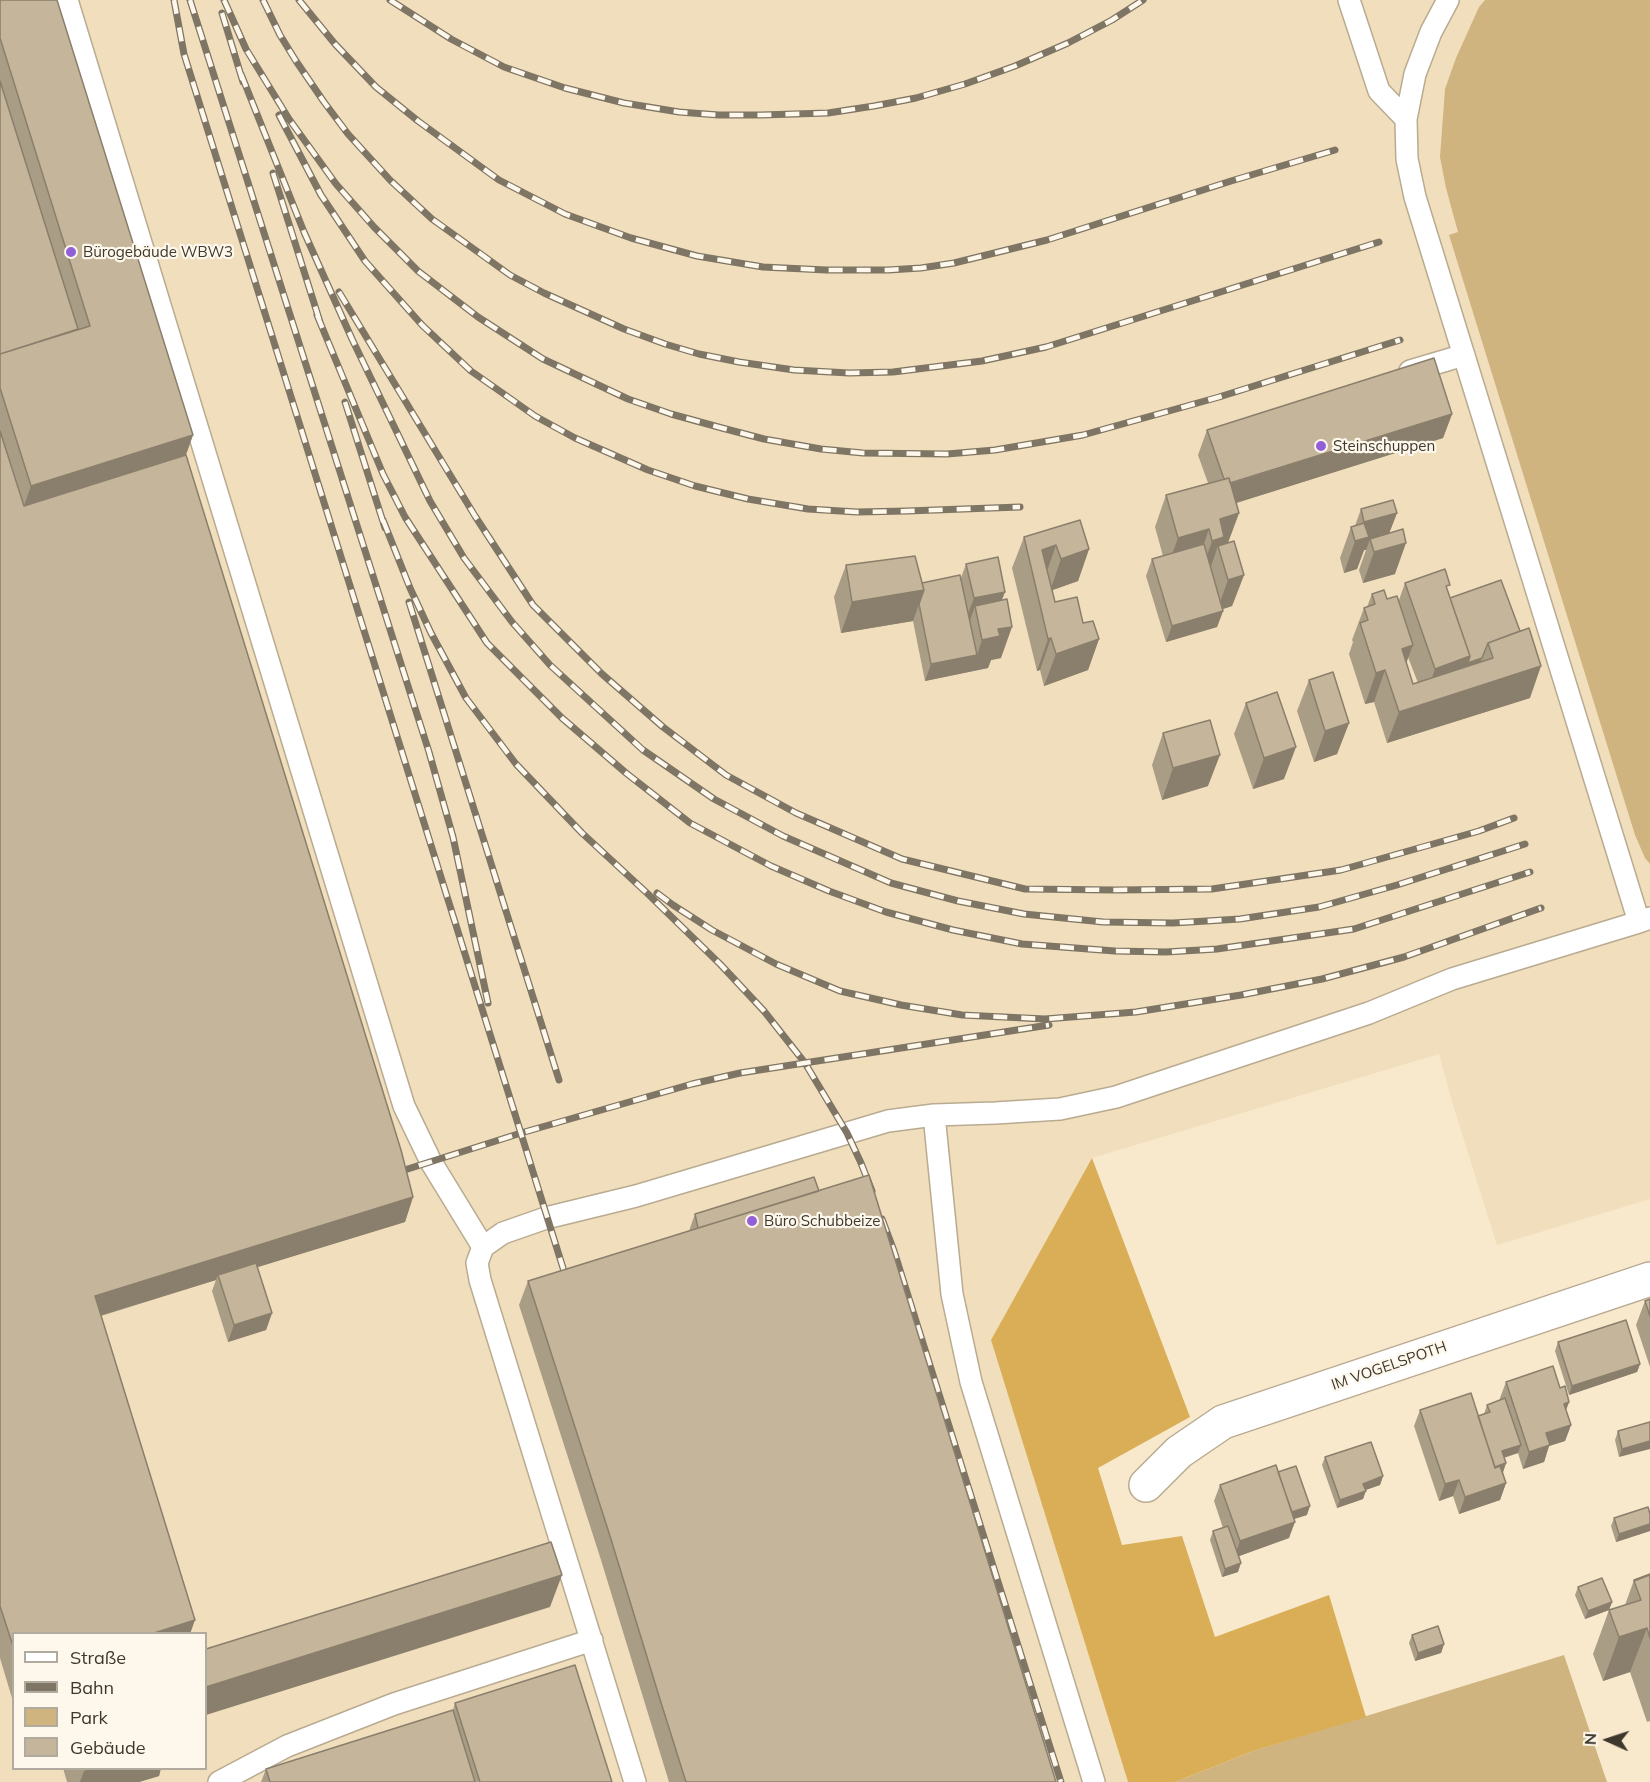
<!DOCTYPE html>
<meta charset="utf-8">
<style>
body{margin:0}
#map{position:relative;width:1650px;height:1782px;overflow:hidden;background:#f8e9cd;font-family:Mulish,sans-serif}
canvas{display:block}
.legend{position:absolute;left:12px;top:1632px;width:195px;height:138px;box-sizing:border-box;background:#fdf7ec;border:2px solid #b0aa9f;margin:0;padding:8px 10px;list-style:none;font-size:18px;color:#3d372c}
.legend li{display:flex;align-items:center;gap:12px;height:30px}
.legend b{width:30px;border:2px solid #b0aa9f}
.north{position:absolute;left:1578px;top:1710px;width:60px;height:60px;-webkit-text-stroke:4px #fdf7ec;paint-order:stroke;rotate:273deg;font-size:16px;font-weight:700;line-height:24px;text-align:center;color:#3d372c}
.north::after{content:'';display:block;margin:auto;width:21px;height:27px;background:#3d372c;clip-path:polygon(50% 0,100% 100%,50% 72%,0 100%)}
</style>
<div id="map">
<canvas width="1650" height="1782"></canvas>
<ul class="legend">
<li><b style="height:8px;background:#fff"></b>Straße</li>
<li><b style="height:8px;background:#7e7564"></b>Bahn</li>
<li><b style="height:16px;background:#d0b47f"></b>Park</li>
<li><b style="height:16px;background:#c5b69b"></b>Gebäude</li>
</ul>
<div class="north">N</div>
</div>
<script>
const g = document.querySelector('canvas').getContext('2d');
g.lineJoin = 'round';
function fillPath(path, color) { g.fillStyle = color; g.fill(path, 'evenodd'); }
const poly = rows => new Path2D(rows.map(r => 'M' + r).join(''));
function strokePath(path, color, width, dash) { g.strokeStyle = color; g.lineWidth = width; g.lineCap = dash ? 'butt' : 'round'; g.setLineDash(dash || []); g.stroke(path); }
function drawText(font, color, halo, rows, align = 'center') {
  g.font = font + ' Mulish,sans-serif'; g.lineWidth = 4.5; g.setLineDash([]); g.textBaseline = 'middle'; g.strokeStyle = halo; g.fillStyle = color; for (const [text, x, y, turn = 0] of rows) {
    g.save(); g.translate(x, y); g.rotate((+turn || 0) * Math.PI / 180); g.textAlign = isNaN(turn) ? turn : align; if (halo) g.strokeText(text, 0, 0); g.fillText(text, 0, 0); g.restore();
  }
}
fillPath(poly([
 [0,0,1650,0,1650,1199,1497,1245,1452,1102,1439,1054,1092,1158,991,1340,1128,1782,0,1782],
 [14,1634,206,1634,206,1768,14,1768]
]), '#f1debc');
fillPath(poly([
 [1485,0,1650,0,1650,864,1645,858,1635,835,1449,235,1458,232,1446,188,1440,157,1445,89,1456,58,1479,7],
 [1564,1655,1607,1782,1175,1782,1253,1751]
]), '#d0b47f');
fillPath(poly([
 [1092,1158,1190,1417,1098,1468,1122,1545,1182,1536,1215,1637,1329,1595,1366,1717,1253,1751,1175,1782,1128,1782,991,1340]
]), '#d9ae57');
const lane = poly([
 [67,0,404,1106,431,1162,483,1247],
 [1349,0,1379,91,1406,119],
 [1448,0,1431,32,1415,74,1406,119,1407,159,1415,197,1639,922,1650,918],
 [1410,371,1464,355],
 [934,1115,952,1294,971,1382,1094,1782],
 [219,1782,287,1746,394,1704,592,1640],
 [635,1782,480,1280,477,1263,483,1247,503,1233,546,1218,636,1196,888,1121,934,1115,995,1113,1060,1109,1116,1097,1369,1013,1452,979,1639,922]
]);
const street = poly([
 [1146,1485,1179,1452,1223,1422,1650,1279]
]);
strokePath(lane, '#b9ab91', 24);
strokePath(street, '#b9ab91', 36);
strokePath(lane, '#fff', 21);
strokePath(street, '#fff', 33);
const rail = poly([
 [174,0,184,54,568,1284],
 [190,0,429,752,453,837,488,1003],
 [224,0,246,49,289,119,336,184,374,227,418,271,478,317,543,359,628,399,671,414,722,428,764,439,821,449,863,453,947,454,995,450,1083,435,1219,397,1400,340],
 [263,0,280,35,296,61,324,102,348,134,390,180,432,219,510,275,544,293,624,329,665,344,699,354,739,362,794,370,849,373,893,372,982,361,1046,347,1379,242],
 [299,0,335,44,376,87,418,121,499,180,565,214,631,238,697,256,763,267,826,270,888,270,921,268,954,263,1047,240,1231,181,1335,150],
 [390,0,451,39,504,67,565,88,624,103,679,112,719,115,761,115,828,113,874,106,916,98,965,84,1015,66,1068,43,1112,20,1143,0],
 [222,13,243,82],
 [241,74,304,232,352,339,430,501,464,558,512,622,550,665,643,750,714,799,783,836,891,883,958,901,1024,914,1103,922,1173,923,1240,919,1319,907,1397,885,1525,844],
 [279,115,321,195,365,261,422,325,471,371,501,392,535,416,575,438,648,470,695,486,748,499,808,509,857,512,907,511,1020,507],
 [273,173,320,322],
 [339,292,475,516,533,605,602,674,663,727,726,775,796,813,902,859,1025,889,1115,890,1212,889,1341,870,1479,831,1514,818],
 [317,315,383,474,405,517,487,643,562,718,626,773,690,823,771,866,829,891,886,912,953,930,1022,944,1115,951,1166,952,1217,949,1354,929,1530,872],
 [345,402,385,528],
 [383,520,410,588,431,633,466,698,516,764,582,833,648,894,720,964,764,1011,805,1063,847,1133,861,1163,872,1191],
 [409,602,559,1080],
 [657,893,673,905,712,930,776,964,840,991,901,1005,962,1015,1045,1019,1136,1012,1241,995,1322,979,1404,957,1541,908],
 [392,1174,521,1133,692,1084,740,1073,1049,1025],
 [882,1219,894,1251,1061,1782]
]);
strokePath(rail, '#7e7564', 7);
strokePath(rail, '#fdf7ec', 4.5, [14]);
fillPath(poly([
 [0,0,193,435,186,455,413,1197,405,1222,257,1267,272,1313,266,1330,228,1342,212,1291,216,1280,101,1316,14,1634,14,1698,12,1698,0,1658],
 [1452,414,1443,438,1236,503,1239,513,1228,543,1244,575,1232,606,1223,609,1223,611,1217,627,1166,642,1146,576,1152,559,1163,556,1155,527,1166,495,1208,483,1198,455,1207,430],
 [1361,509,1397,513,1389,533,1395,574,1363,583,1359,570,1366,550,1364,550,1357,569,1344,573,1340,558,1351,527,1355,526],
 [1024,537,1089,549,1078,581,1052,590,1055,602,1083,623,1099,639,1088,670,1044,686,1040,670,1037,671,1012,568],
 [966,564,1005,592,1001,600,1001,658,991,660,988,668,925,681,913,621,841,633,834,597,846,565,922,583,961,578],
 [1501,580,1530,698,1387,743,1374,702,1365,704,1349,654,1353,642,1352,640,1364,608,1367,607,1372,594,1387,599,1399,600,1405,583,1448,591,1450,598],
 [1408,657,1418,683,1413,684,1406,663],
 [1309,680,1349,723,1337,754,1314,762,1297,711],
 [1246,703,1284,779,1253,789,1234,734],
 [1163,733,1208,786,1162,800,1152,765],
 [695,1214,1056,1782,669,1782,601,1560,519,1305,528,1281,689,1231],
 [1650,1299,1650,1367,1636,1325,1645,1301],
 [1558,1342,1640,1364,1637,1372,1569,1395,1555,1351],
 [1506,1382,1560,1388,1569,1402,1566,1410,1571,1425,1565,1441,1549,1446,1544,1462,1523,1469,1518,1453,1504,1458,1506,1463,1503,1472,1506,1483,1500,1500,1459,1514,1453,1496,1439,1501,1414,1426,1420,1410,1478,1416,1484,1414,1487,1405,1500,1400,1500,1398],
 [1650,1422,1619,1457,1615,1440,1618,1431],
 [1325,1457,1383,1476,1380,1485,1365,1490,1363,1499,1337,1508,1322,1465],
 [1278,1472,1307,1515,1294,1519,1289,1538,1238,1556,1238,1572,1222,1577,1210,1540,1213,1531,1223,1528,1214,1501,1220,1485],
 [1614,1518,1650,1531,1616,1542,1611,1526],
 [1650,1574,1650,1721,1647,1722,1630,1672,1603,1681,1593,1654,1609,1610,1625,1605,1634,1580],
 [1578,1587,1612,1602,1609,1610,1585,1619,1575,1595],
 [1412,1635,1444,1644,1441,1653,1415,1661,1409,1643],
 [455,1703,612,1782,261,1782,266,1769,453,1710],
 [63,1768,161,1768,159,1776,139,1782,67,1782]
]), '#a99d85');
fillPath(poly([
 [1452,414,1443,438,1217,509,1226,485],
 [193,435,177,479,15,531,31,486],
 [1239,513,1227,545,1218,546,1210,569,1201,572,1220,519],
 [1397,513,1385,544,1370,539,1366,550,1364,550,1357,569,1344,573,1355,541,1358,541,1364,522],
 [1209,529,1198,561,1167,569,1178,538],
 [1406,543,1395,574,1363,583,1374,552],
 [1056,545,1045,577,1042,550],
 [1089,549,1078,581,1050,591,1061,559],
 [1244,575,1232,606,1217,611,1228,580],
 [924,590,913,621,841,633,852,602],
 [1005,592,993,623,975,606,967,629,962,630,974,598],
 [1223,611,1217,627,1166,642,1172,626],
 [1012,627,1001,658,991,660,988,668,925,681,931,664,977,655,982,640,998,629],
 [1051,638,1040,670,1037,671,1048,639],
 [1099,639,1088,670,1044,686,1056,654],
 [1413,645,1401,677,1402,649],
 [1470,656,1482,658,1476,674,1424,701,1435,669],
 [1541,666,1530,698,1387,743,1399,712],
 [1385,670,1374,702,1365,704,1376,673],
 [1349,723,1337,754,1314,762,1325,731],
 [1296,747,1284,779,1253,789,1264,758],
 [1220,755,1208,786,1162,800,1173,768],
 [413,1197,405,1222,219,1279,218,1275,216,1280,86,1320,95,1296],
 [272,1313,266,1330,228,1342,234,1325],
 [1640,1364,1637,1372,1569,1395,1572,1386],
 [1569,1402,1563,1418,1564,1404],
 [1571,1425,1565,1441,1549,1446,1544,1462,1523,1469,1529,1452,1546,1433],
 [1650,1441,1650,1449,1619,1457,1622,1449],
 [1521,1445,1518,1453,1499,1459,1502,1451],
 [1506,1463,1503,1472,1487,1477,1490,1469],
 [1383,1476,1380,1485,1360,1492,1363,1484],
 [1459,1480,1453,1496,1439,1501,1445,1484],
 [1506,1483,1500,1500,1459,1514,1465,1497],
 [1366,1491,1363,1499,1337,1508,1340,1500],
 [1310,1506,1307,1515,1284,1522,1287,1514],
 [1295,1522,1289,1538,1234,1558,1240,1541],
 [1650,1524,1650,1531,1616,1542,1619,1534],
 [1241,1563,1238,1572,1222,1577,1225,1569],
 [562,1575,550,1607,206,1715,206,1687],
 [1612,1602,1609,1610,1585,1619,1588,1611],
 [195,1620,190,1634,151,1634],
 [1647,1628,1630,1672,1603,1681,1619,1637],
 [1444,1644,1441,1653,1415,1661,1418,1653],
 [92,1768,161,1768,159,1776,139,1782,80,1782,84,1771]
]), '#8a7f6c');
const building = poly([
 [0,0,57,0,193,435,31,486,0,388,0,354,90,326,0,38,0,0],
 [0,81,78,329,0,354,0,81],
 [1434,358,1452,414,1230,483,1229,478,1224,479,1207,430,1434,358],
 [0,431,24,506,186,455,401,1150,413,1197,95,1296,195,1620,151,1634,14,1634,14,1649,0,1606,0,431],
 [1229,478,1239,513,1220,519,1224,537,1212,541,1209,529,1178,538,1166,495,1229,478],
 [1393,500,1397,513,1364,522,1361,509,1393,500],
 [1080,520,1089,549,1061,559,1056,545,1042,550,1055,602,1077,597,1083,623,1093,621,1099,639,1056,654,1051,638,1048,639,1024,537,1080,520],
 [1364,523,1369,537,1355,541,1351,527,1364,523],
 [1403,529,1406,543,1374,552,1370,539,1403,529],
 [1234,541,1244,575,1228,580,1218,546,1234,541],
 [1204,544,1223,611,1172,626,1152,559,1204,544],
 [915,556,924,590,852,602,846,565,915,556],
 [998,557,1005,592,974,598,966,564,998,557],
 [1445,569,1450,585,1446,586,1470,656,1435,669,1405,583,1445,569],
 [960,575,977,655,931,664,919,604,924,590,922,583,960,575],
 [1501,580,1520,631,1488,643,1482,658,1468,663,1470,656,1450,598,1501,580],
 [1384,590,1387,599,1397,596,1413,645,1402,649,1413,684,1493,658,1488,643,1529,628,1541,666,1399,712,1385,670,1376,673,1360,623,1368,620,1364,608,1375,604,1372,594,1384,590],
 [1007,599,1012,627,998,629,1000,636,982,640,975,606,1007,599],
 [1333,672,1349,723,1325,731,1309,680,1333,672],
 [1277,692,1296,747,1264,758,1246,703,1277,692],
 [1210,720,1220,755,1173,768,1163,733,1210,720],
 [869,1175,1056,1782,686,1782,658,1693,610,1536,528,1281,869,1175],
 [814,1177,819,1191,698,1228,695,1214,814,1177],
 [256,1263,272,1313,234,1325,218,1275,256,1263],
 [1650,1299,1650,1316,1645,1301,1650,1299],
 [1626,1320,1640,1364,1572,1386,1558,1342,1626,1320],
 [1553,1366,1560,1388,1565,1386,1569,1402,1564,1404,1571,1425,1546,1433,1550,1445,1529,1452,1506,1382,1553,1366],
 [1471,1393,1495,1468,1500,1466,1506,1483,1465,1497,1459,1480,1445,1484,1420,1410,1471,1393],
 [1505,1398,1521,1445,1502,1451,1506,1463,1495,1467,1478,1416,1490,1412,1487,1405,1505,1398],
 [1650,1422,1650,1441,1622,1449,1618,1431,1650,1422],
 [1371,1442,1383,1476,1363,1484,1366,1491,1340,1500,1325,1457,1371,1442],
 [1276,1465,1295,1522,1240,1541,1220,1485,1276,1465],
 [1296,1466,1310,1506,1292,1512,1278,1472,1296,1466],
 [1648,1507,1650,1514,1650,1524,1619,1534,1614,1518,1648,1507],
 [1228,1526,1241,1563,1225,1569,1213,1531,1228,1526],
 [551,1542,562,1575,206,1687,206,1649,551,1542],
 [1650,1574,1650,1575,1634,1581,1634,1580,1650,1574],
 [1650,1575,1650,1638,1647,1628,1619,1637,1609,1610,1641,1600,1634,1581,1650,1575],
 [1602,1578,1612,1602,1588,1611,1578,1587,1602,1578],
 [1438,1626,1444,1644,1418,1653,1412,1635,1438,1626],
 [575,1665,612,1782,480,1782,455,1703,575,1665],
 [453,1710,475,1782,270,1782,266,1769,453,1710]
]);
fillPath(building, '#c5b69b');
strokePath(building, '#8a7f6c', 1.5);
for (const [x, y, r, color] of [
 [71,252,6,"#925fd8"],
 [1321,446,6,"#925fd8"],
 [752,1221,6,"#925fd8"]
]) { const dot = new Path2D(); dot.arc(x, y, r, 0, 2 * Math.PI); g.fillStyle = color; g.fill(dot); strokePath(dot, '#fdf7ec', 2); }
drawText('15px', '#3d372c', '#fdf7ec', [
 ["Bürogebäude WBW3",83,252],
 ["Steinschuppen",1333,446],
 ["Büro Schubbeize",764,1221]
], 'left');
drawText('15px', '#3d372c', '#fdf7ec', [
 ["IM VOGELSPOTH",1389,1366,-19]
]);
</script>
